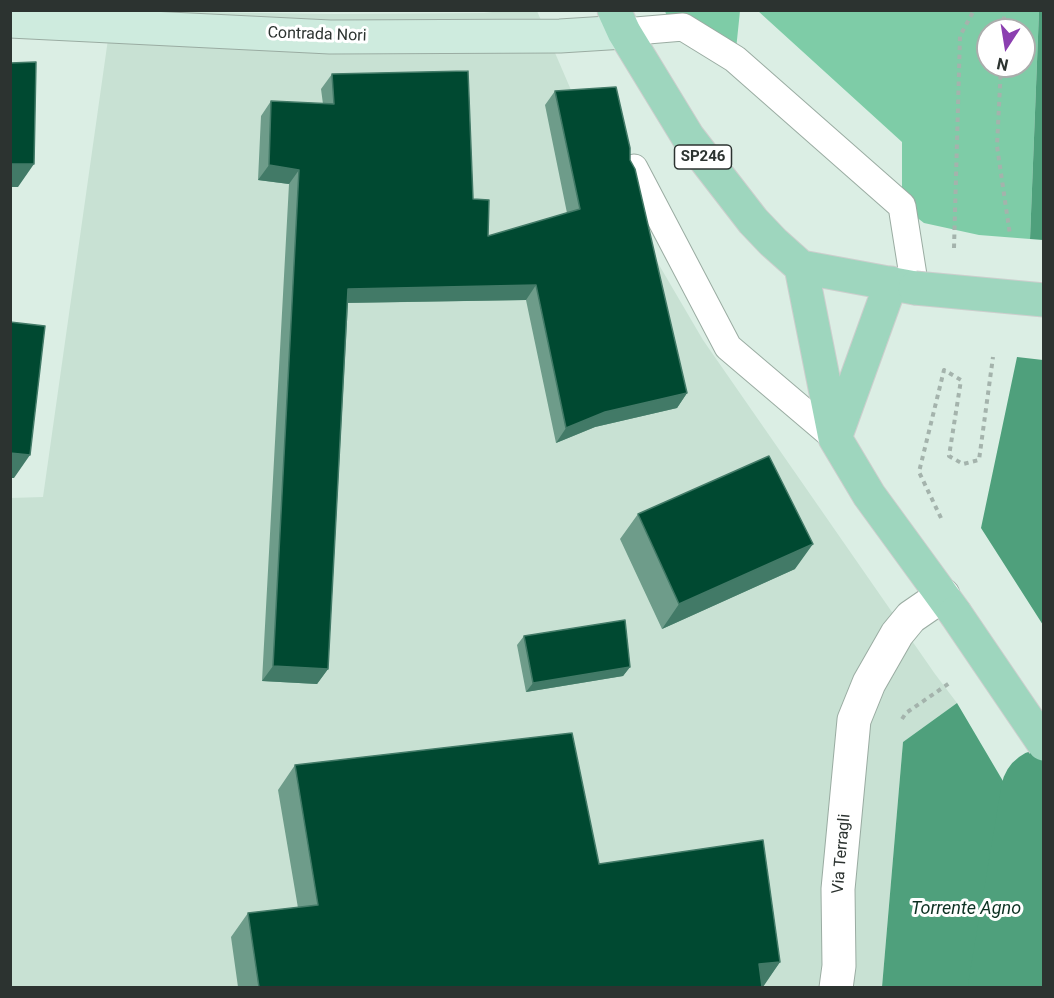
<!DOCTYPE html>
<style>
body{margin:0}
#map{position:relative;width:1054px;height:998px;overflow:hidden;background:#dbeee4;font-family:Roboto,sans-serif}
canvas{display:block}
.frame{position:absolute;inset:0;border:12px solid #2c3330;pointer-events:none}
.north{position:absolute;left:976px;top:18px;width:60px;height:60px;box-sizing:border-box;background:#fff;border:2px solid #abadac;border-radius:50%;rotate:192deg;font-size:16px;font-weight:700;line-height:24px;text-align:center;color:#2c3330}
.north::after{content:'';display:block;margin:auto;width:21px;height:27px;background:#8b3fb0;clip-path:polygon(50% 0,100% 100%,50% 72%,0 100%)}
</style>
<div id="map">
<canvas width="1054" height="998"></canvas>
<div class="frame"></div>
<div class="north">N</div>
</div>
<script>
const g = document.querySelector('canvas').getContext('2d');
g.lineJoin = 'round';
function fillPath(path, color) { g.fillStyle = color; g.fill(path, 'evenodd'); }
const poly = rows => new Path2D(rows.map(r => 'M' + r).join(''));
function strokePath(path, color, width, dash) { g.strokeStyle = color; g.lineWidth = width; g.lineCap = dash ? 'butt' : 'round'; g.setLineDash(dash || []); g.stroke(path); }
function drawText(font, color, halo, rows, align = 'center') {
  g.font = font + ' Roboto,sans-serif'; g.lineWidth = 6; g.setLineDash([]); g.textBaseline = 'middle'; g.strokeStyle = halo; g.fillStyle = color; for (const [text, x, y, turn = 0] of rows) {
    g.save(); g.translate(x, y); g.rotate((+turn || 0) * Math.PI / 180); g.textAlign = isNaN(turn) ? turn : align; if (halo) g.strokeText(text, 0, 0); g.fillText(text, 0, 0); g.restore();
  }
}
fillPath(poly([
 [112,11,335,14,484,13,501,11,537,11,611,183,703,340,935,674,957,703,903,742,882,987,11,987,10,498,43,497]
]), '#c8e1d3');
fillPath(poly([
 [665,11,740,11,735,59,671,28],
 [758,11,1039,11,1030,239,979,235,924,223,902,206,902,142],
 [988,30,1024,30,1024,66,988,66]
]), '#7ecca7');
fillPath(poly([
 [1039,11,1044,11,1043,240,1030,239],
 [1017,357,1043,360,1043,625,981,528],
 [957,703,1043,849,1043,987,882,987,903,742]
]), '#4fa07c');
strokePath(poly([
 [1011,988,1044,792]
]), '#4fa07c', 86);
const lane = poly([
 [624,32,683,27,735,59,902,206,915,288],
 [634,168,728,347,835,438]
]);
const street = poly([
 [836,988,839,966,838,889,854,720,869,683,897,634,911,617,943,595]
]);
const secondary = poly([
 [10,21,330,37,560,36,624,32]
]);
const primary = poly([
 [614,10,624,32,688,137,753,221,773,242,801,267,915,288],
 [801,267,835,438,869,495,955,613],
 [835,438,891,283]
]);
strokePath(lane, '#9aaca2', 29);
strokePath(street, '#9aaca2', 35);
strokePath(secondary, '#9aaca2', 35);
strokePath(primary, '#cccecd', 35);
strokePath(poly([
 [1004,30,1004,10],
 [1001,66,997,146,1010,235],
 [954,248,960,36,974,10],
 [941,518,919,472,944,370,961,380,949,456,963,464,979,460,993,357],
 [902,719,906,713,951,682]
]), '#a4b3ac', 4, [4.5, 4.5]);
strokePath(lane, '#fff', 27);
strokePath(street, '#fff', 33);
strokePath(secondary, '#ceebde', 33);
strokePath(primary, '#9ed6be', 33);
const primaryBridge = poly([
 [915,288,1044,300],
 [955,613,1044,744]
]);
strokePath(primaryBridge, '#cccecd', 35, []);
strokePath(primaryBridge, '#9ed6be', 33);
fillPath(poly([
 [332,74,473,199,488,236,567,213,545,105,555,91,630,160,687,393,677,408,595,427,556,443,526,300,348,303,328,669,317,684,262,681,289,184,258,180,261,116,271,101,323,104,321,89],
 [638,514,795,569,662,629,620,539],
 [524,636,630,667,623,676,526,692,517,645],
 [295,765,599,864,780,962,762,987,238,987,231,937,248,913,298,908,278,790]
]), '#6e9c8a');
fillPath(poly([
 [10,164,34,164,18,187,10,187],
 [269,165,299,170,289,184,258,180],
 [536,285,526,300,338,303,348,289],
 [687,393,677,408,595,427,556,443,566,428,605,412],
 [10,453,30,455,14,478,10,478],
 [813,544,795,569,662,629,679,604],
 [273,666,328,669,317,684,262,681],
 [630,667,623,676,526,692,533,683],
 [780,962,763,987,753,987,759,964]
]), '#427a67');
const building = poly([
 [36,62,34,164,10,164,10,63,36,62],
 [468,71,473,199,489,200,488,236,580,209,555,91,616,87,630,148,630,160,635,169,687,393,605,412,566,428,536,285,348,289,328,669,273,666,299,170,269,165,271,101,334,104,332,74,468,71],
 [10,322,45,326,30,455,10,453,10,322],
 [769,456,813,544,679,604,638,514,769,456],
 [625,620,630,667,533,683,524,636,625,620],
 [572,733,599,864,763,840,780,962,759,964,762,987,259,987,248,913,318,905,295,765,572,733]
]);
fillPath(building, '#004931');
strokePath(building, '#427a67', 1.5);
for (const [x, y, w] of [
 [703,157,57]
]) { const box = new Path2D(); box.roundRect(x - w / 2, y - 12, w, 24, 4.5); g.fillStyle = '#fff'; g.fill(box); strokePath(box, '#2c3330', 1.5); }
drawText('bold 15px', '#2c3330', null, [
 ["SP246",703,157]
]);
drawText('16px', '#2c3330', '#fff', [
 ["Contrada Nori",317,35,2],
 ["Via Terragli",842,854,-85]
]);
drawText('italic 18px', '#0d3223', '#fff', [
 ["Torrente Agno",966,909]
]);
</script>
